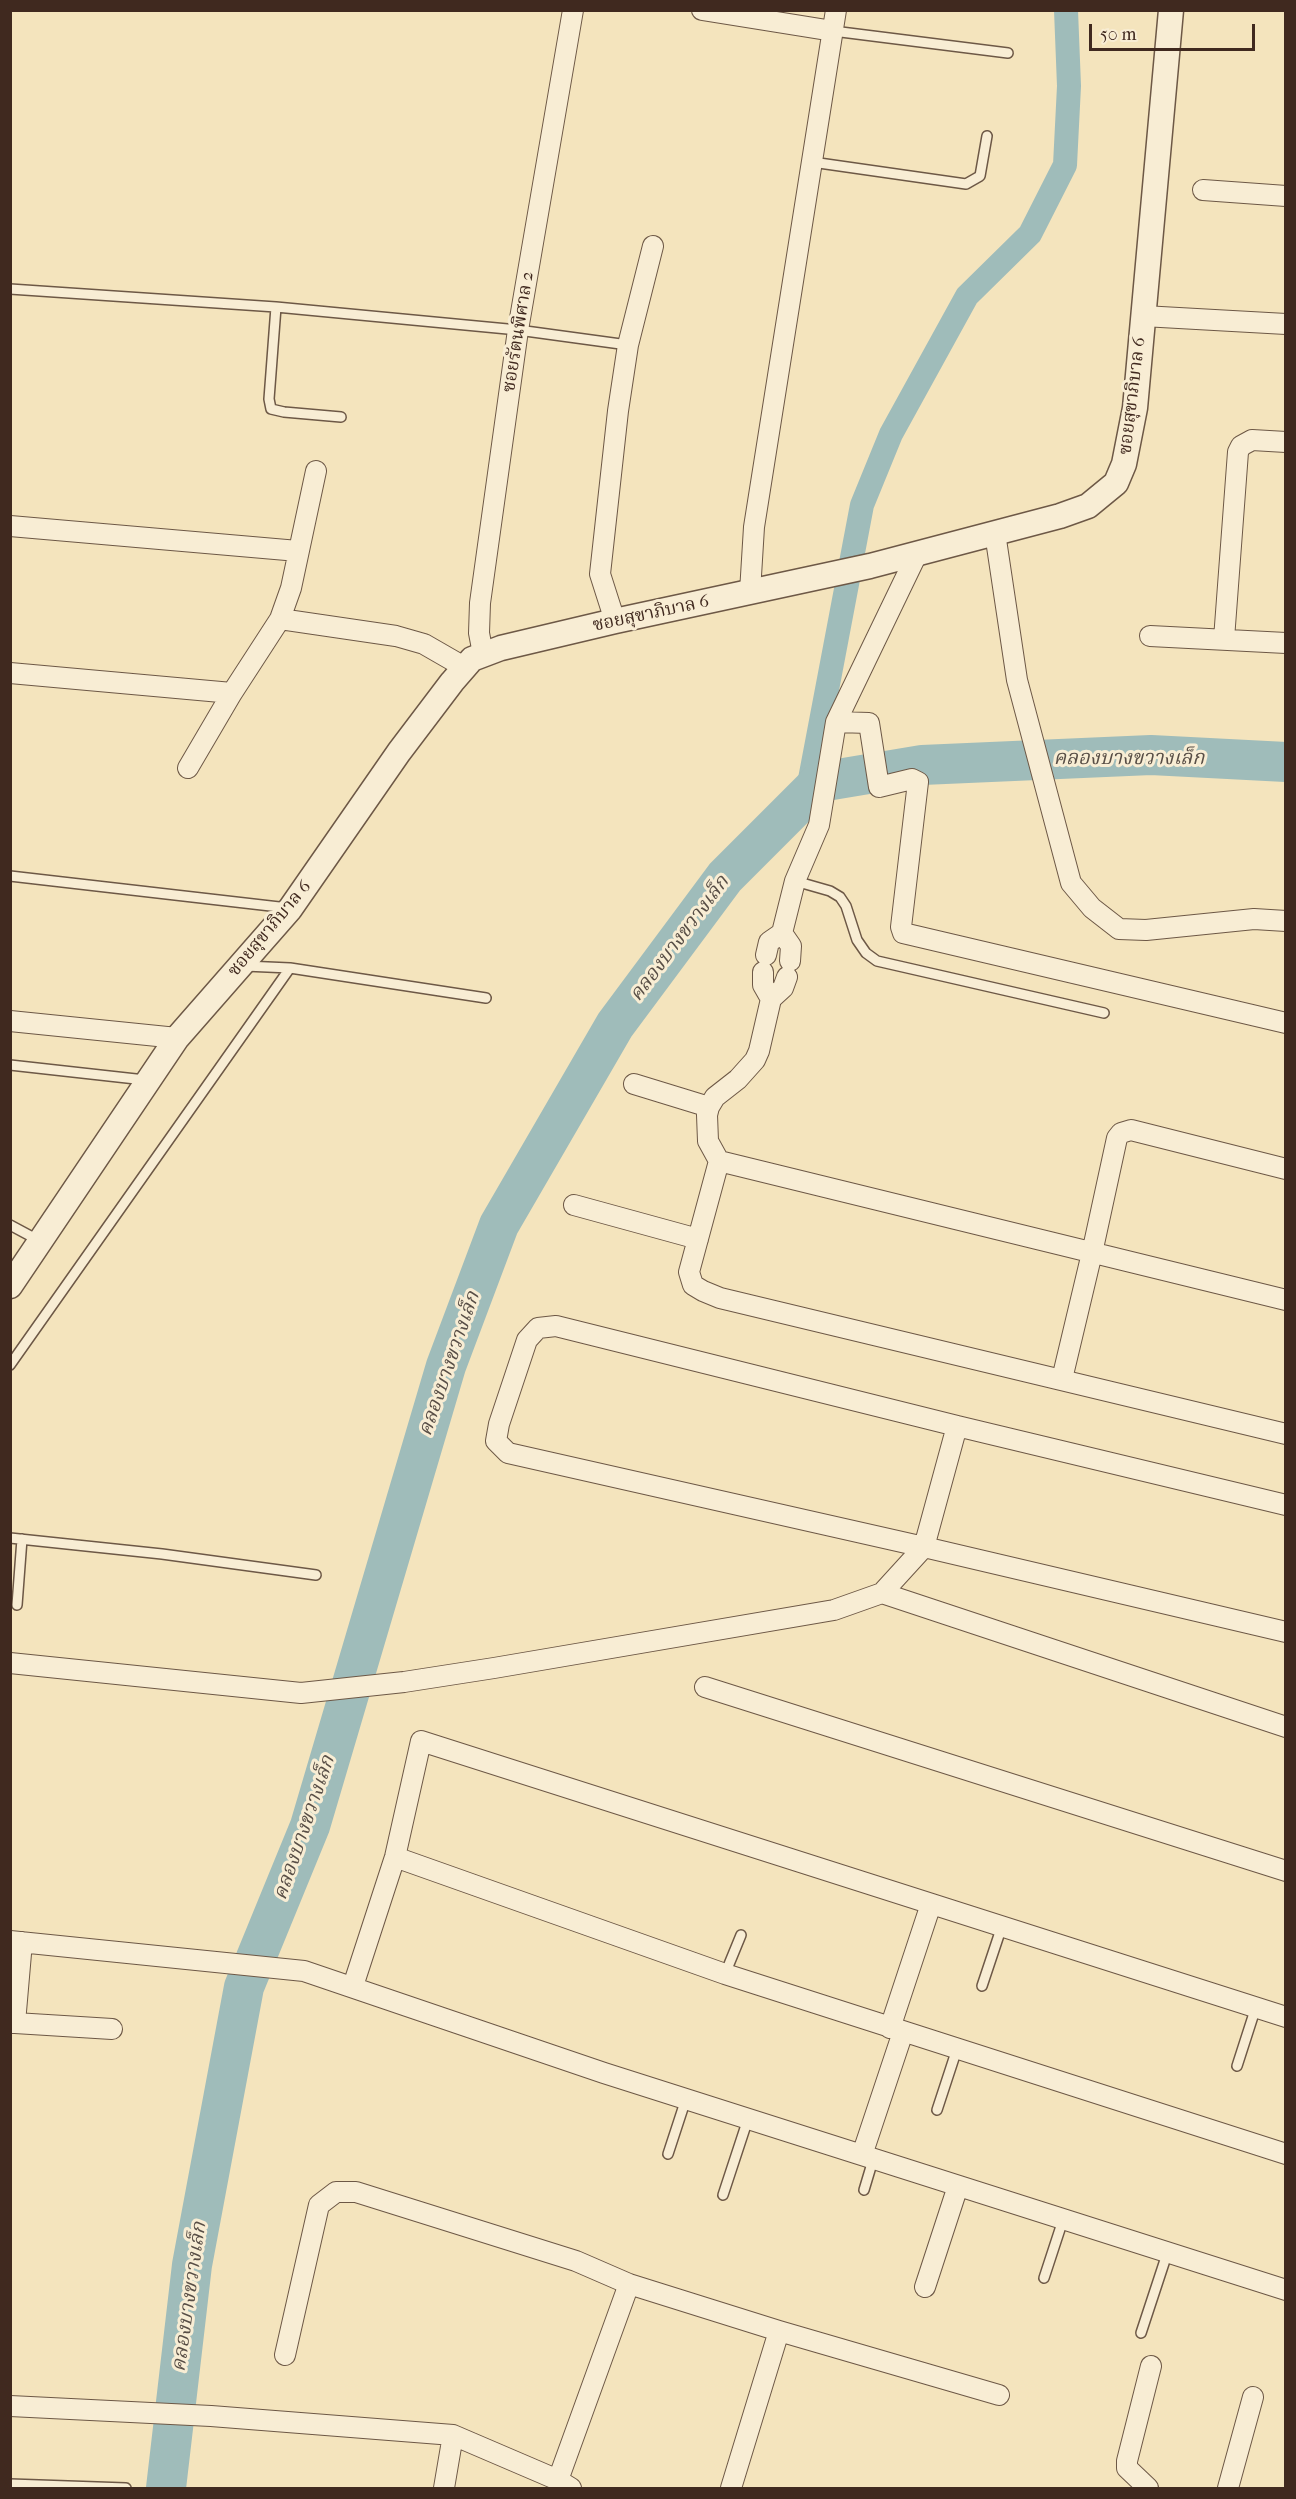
<!DOCTYPE html>
<meta charset="utf-8">
<style>
body{margin:0}
#map{position:relative;width:1296px;height:2499px;overflow:hidden;background:#f4e4bd;font-family:"IM FELL French Canon",serif}
canvas{display:block}
.frame{position:absolute;inset:0;border:12px solid #40291f;pointer-events:none}
.scale{position:absolute;left:1089px;top:24px;width:166px;height:27px;box-sizing:border-box;border:3px solid #40291f;border-top:0;padding-left:8px;font-size:18px;line-height:21px;white-space:nowrap;color:#40291f;-webkit-text-stroke:4px #f8edd4;paint-order:stroke}
</style>
<div id="map">
<canvas width="1296" height="2499"></canvas>
<div class="frame"></div>
<div class="scale">50 m</div>
</div>
<script>
const g = document.querySelector('canvas').getContext('2d');
g.lineJoin = 'round';
const poly = rows => new Path2D(rows.map(r => 'M' + r).join(''));
function strokePath(path, color, width, dash) { g.strokeStyle = color; g.lineWidth = width; g.lineCap = dash ? 'butt' : 'round'; g.setLineDash(dash || []); g.stroke(path); }
function drawText(font, color, halo, rows, align = 'center') {
  g.font = font + ' "IM FELL French Canon","Noto Serif Thai",serif'; g.lineWidth = 6; g.setLineDash([]); g.textBaseline = 'middle'; g.strokeStyle = halo; g.fillStyle = color; for (const [text, x, y, turn = 0] of rows) {
    g.save(); g.translate(x, y); g.rotate((+turn || 0) * Math.PI / 180); g.textAlign = isNaN(turn) ? turn : align; if (halo) g.strokeText(text, 0, 0); g.fillText(text, 0, 0); g.restore();
  }
}
strokePath(poly([
 [807,795,862,505,891,434,967,296,1030,234,1065,165,1069,86,1066,10]
]), '#9fbcba', 24);
strokePath(poly([
 [166,2488,192,2265,244,1987,310,1826,446,1366,499,1225,615,1025,725,877,820,782,922,765,1151,755,1286,762]
]), '#9fbcba', 40);
const service = poly([
 [833,31,1008,53],
 [812,162,966,184,980,176,987,136],
 [10,289,276,307,518,330,628,345],
 [276,307,269,399,271,409,284,412,341,417],
 [10,876,288,908],
 [795,881,830,891,840,897,846,906,857,940,866,953,877,961,1104,1013],
 [245,966,290,968,486,998],
 [10,1065,145,1080],
 [10,1225,38,1240],
 [10,1365,290,968],
 [10,1538,162,1554,316,1575],
 [17,1605,22,1539],
 [725,1974,741,1935],
 [982,1986,1002,1926],
 [1237,2066,1256,2007],
 [937,2110,957,2049],
 [668,2154,686,2099],
 [864,2190,873,2160],
 [723,2195,748,2119],
 [1044,2278,1063,2220],
 [1141,2333,1167,2254],
 [10,2484,126,2488]
]);
const minor = poly([
 [702,10,833,31],
 [1203,190,1286,196],
 [1143,316,1286,324],
 [10,526,298,551],
 [995,533,1017,680,1071,883,1092,908,1119,929,1146,930,1254,919,1286,921],
 [750,592,754,527,836,10],
 [280,619,396,636,424,644,464,667],
 [615,621,600,574,618,411,628,345,653,246],
 [1150,636,1286,643],
 [1224,639,1238,452,1241,446,1252,440,1286,442],
 [483,654,479,633,480,603,518,330,573,10],
 [10,673,232,693],
 [836,722,869,723,879,787,912,779,918,782,901,927,903,933,1286,1023],
 [188,768,232,693,280,619,291,588,316,471],
 [782,933,791,946,790,961],
 [766,955,769,942,782,933,795,881,819,825,836,722,917,554],
 [763,972,763,985,771,999],
 [787,977,783,988,771,999,759,1051,755,1060,738,1079,715,1097,709,1107,707,1115,708,1141,719,1161,1286,1300],
 [10,1021,177,1038],
 [634,1084,709,1107],
 [719,1161,689,1272,693,1285,703,1291,720,1298,1286,1434],
 [574,1205,698,1239],
 [1062,1379,1092,1253,1117,1138,1121,1133,1131,1130,1286,1169],
 [957,1426,556,1326,538,1328,527,1340,499,1424,496,1441,508,1453,924,1547,1286,1632],
 [882,1593,1286,1727],
 [10,1663,301,1693,404,1682,494,1668,834,1610,882,1593,924,1547,957,1426,1286,1505],
 [705,1687,1286,1871],
 [395,1857,725,1974,1286,2154],
 [10,1941,304,1971,604,2073,1286,2290],
 [353,1986,395,1857,421,1741,1286,2017],
 [10,2023,15,2023,22,1942],
 [15,2023,112,2029],
 [890,2028,931,1904],
 [862,2155,903,2032],
 [925,2287,958,2186],
 [285,2355,319,2205,336,2192,356,2192,576,2261,629,2284,779,2331,999,2395],
 [10,2406,211,2416,453,2435,558,2480,571,2488],
 [558,2480,629,2284],
 [444,2488,453,2435],
 [731,2488,779,2331],
 [1148,2488,1127,2468,1127,2461,1151,2366],
 [1228,2488,1253,2397]
]);
const tertiary = poly([
 [10,1286,177,1038,290,909,399,752,452,682,472,659,501,648,615,621,870,566,1060,516,1088,506,1116,483,1124,464,1135,408,1171,10]
]);
strokePath(service, '#6d5846', 12);
strokePath(minor, '#6d5846', 22);
strokePath(tertiary, '#6d5846', 27);
strokePath(service, '#f8edd4', 9);
strokePath(minor, '#f8edd4', 20);
strokePath(tertiary, '#f8edd4', 24);
drawText('18px', '#40291f', '#f8edd4', [
 ["ซอยรัตนพิศาล 2",519,332,-81],
 ["ซอยสุขาภิบาล 6",1133,396,-83],
 ["ซอยสุขาภิบาล 6",651,614,-12],
 ["ซอยสุขาภิบาล 6",270,929,-50]
]);
drawText('italic 20px', '#584e46', '#f8edd4', [
 ["คลองบางขวางเล็ก",1129,759],
 ["คลองบางขวางเล็ก",680,939,-53],
 ["คลองบางขวางเล็ก",450,1364,-71],
 ["คลองบางขวางเล็ก",305,1828,-71],
 ["คลองบางขวางเล็ก",190,2297,-82]
]);
</script>
